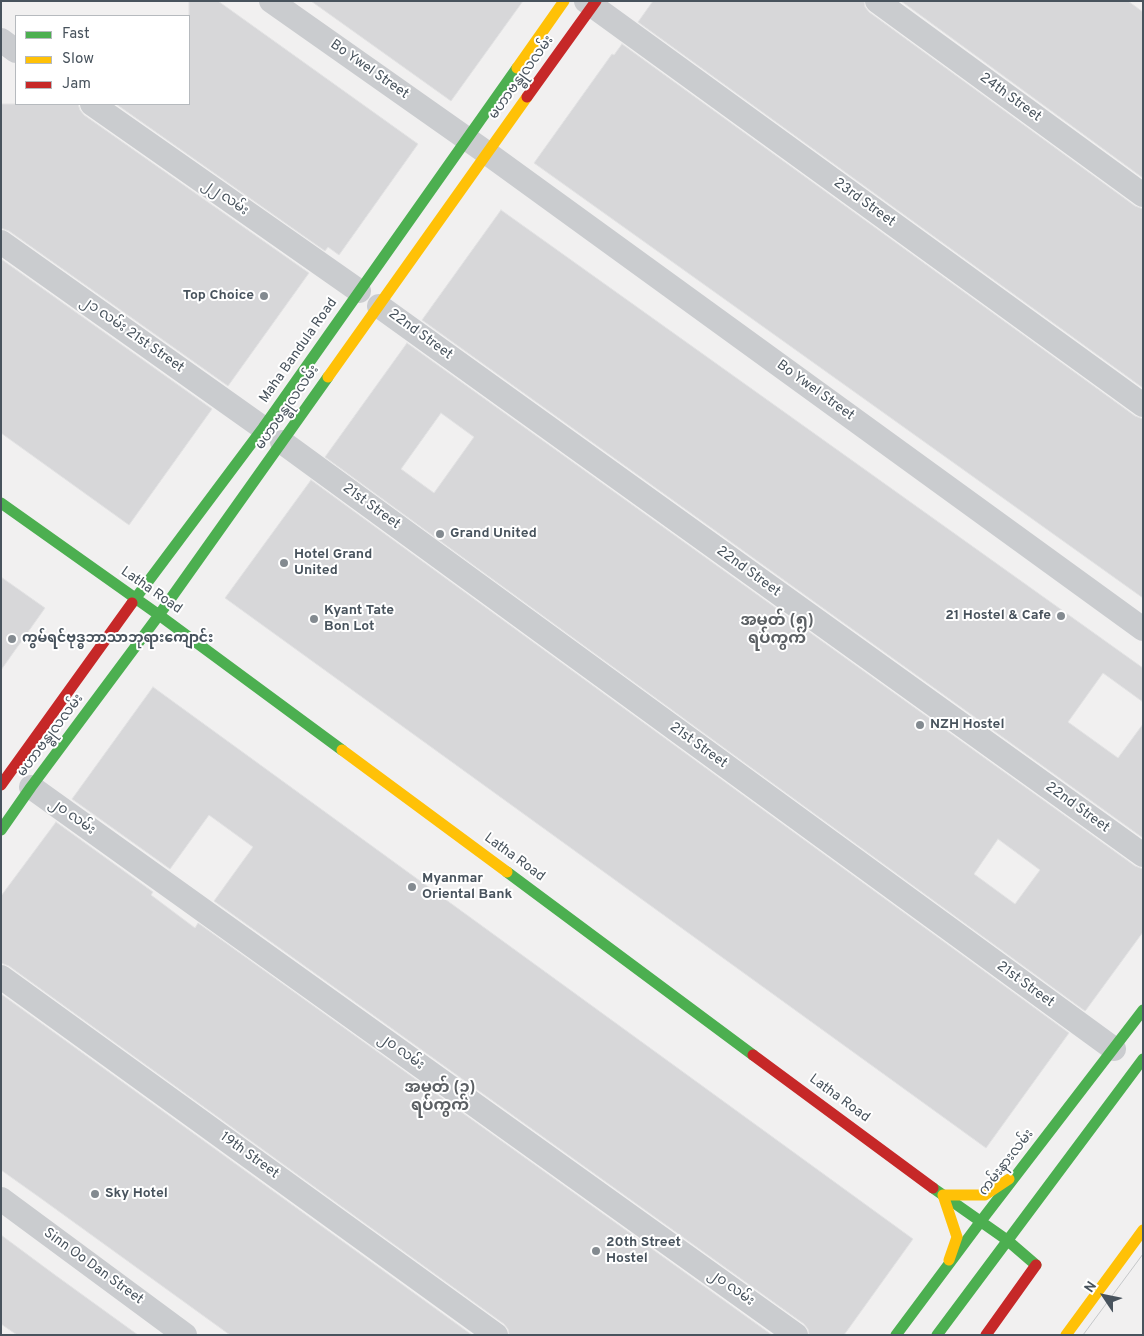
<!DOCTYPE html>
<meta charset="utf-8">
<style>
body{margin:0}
#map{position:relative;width:1144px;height:1336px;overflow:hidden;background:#f1f0f0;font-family:Overpass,sans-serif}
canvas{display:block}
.frame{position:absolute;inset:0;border:2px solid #48535d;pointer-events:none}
.legend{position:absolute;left:15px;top:15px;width:175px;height:90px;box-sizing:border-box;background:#fff;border:1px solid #b6babe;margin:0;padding:6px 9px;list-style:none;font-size:15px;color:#48535d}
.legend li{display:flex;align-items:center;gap:10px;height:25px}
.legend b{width:25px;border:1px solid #b6babe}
.north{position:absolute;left:1079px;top:1271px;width:50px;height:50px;-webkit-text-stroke:4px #fff;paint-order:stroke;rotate:304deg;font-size:14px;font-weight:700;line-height:20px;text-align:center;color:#48535d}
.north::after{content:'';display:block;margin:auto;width:18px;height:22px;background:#48535d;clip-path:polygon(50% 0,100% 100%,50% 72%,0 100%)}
</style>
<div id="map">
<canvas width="1144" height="1336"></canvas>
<div class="frame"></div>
<ul class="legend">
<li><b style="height:6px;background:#4caf50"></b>Fast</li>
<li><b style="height:6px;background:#ffc107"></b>Slow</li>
<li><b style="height:6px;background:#c62828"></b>Jam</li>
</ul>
<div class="north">N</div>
</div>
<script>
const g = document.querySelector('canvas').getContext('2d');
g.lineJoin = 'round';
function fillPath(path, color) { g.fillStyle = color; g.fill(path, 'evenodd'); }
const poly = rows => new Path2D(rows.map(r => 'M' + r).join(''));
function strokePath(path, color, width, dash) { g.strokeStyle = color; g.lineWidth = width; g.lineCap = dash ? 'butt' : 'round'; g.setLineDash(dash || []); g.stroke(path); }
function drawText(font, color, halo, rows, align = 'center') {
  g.font = font + ' Overpass,"Noto Sans Myanmar",sans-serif'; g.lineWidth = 4; g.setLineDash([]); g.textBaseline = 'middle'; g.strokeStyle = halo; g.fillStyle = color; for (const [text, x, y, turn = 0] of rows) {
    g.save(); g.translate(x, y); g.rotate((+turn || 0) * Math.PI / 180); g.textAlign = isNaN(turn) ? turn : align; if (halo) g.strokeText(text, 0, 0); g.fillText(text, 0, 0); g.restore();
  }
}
const building = poly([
 [189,1,218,1,418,144,339,255,328,247,325,251,116,104,189,104,189,1],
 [311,1,523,1,451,101,311,1],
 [653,1,864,1,865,7,869,12,1135,206,1143,209,1143,388,638,22,653,1],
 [901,1,1128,1,1143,12,1143,178,901,1],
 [622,44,1135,416,1143,419,1143,598,534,163,612,54,614,55,622,44],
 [1,104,78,104,80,110,84,115,309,273,228,386,9,231,1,228,1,104],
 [501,210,1143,668,1143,702,1103,673,1068,722,1118,758,1143,724,1143,838,422,320,501,210],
 [1,259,212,409,129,525,1,433,1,259],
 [407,343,1135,866,1143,869,1143,932,1086,1010,1085,1011,325,457,407,343],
 [441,413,474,437,434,493,401,469,441,413],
 [998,839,1040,870,1015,904,974,874,998,839],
 [311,480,1069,1033,986,1148,225,598,311,480],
 [1,577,45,608,1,670,1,577],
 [153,687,913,1239,844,1335,809,1335,808,1329,804,1324,214,901,253,847,209,815,170,869,72,799,153,687],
 [56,822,153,892,151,895,195,928,198,923,772,1335,509,1335,508,1329,504,1324,9,966,1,963,1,896,56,822],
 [1,994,472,1335,230,1335,39,1197,1,1170,1,994],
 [1,1235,55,1275,138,1335,17,1335,1,1324,1,1235]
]);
fillPath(building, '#d7d7d9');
strokePath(building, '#e2e2e3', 1);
strokePath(poly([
 [271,1,487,153,1143,629],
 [586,1,1143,405],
 [877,1,1143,195],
 [1,40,16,51],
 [92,104,359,291],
 [1,242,263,428],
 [379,306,1143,855],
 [282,442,1114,1049],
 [31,787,796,1335],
 [1,977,496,1335],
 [1,1199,185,1335]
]), '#cacccf', 24);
strokePath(poly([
 [1,503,159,615,342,750],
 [132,603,263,428,517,68],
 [1,830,31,787,159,615,328,377],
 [507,872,753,1055],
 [933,1188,1007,1240,1036,1265],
 [896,1335,981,1221,1143,1010],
 [937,1335,1143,1059]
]), '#4caf50', 11);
strokePath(poly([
 [517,68,564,1],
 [328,377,527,97],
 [342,750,507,872],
 [949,1260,957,1237,943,1195,985,1195,1009,1179],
 [1066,1335,1143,1230]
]), '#ffc107', 11);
strokePath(poly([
 [527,97,596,1],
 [1,785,132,603],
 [753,1055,933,1188],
 [986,1335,1036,1265]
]), '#c62828', 11);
strokePath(poly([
 [1083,1335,1143,1254]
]), '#c5c7c9', 1);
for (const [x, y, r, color] of [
 [264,296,5,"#838a90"],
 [440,534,5,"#838a90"],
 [284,563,5,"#838a90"],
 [1061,616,5,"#838a90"],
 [314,619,5,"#838a90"],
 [12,639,5,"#838a90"],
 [920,725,5,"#838a90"],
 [412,887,5,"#838a90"],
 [95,1194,5,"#838a90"],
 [596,1251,5,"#838a90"]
]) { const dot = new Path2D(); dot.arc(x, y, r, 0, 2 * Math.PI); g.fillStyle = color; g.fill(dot); strokePath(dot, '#fff', 2); }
drawText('14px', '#48535d', '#fff', [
 ["Bo Ywel Street",369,70,35],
 ["မဟာဗန္ဓုလလမ်း",522,78,-54],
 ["24th Street",1010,98,36],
 ["၂၂ လမ်း",225,198,35],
 ["23rd Street",864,203,36],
 ["၂၁ လမ်း 21st Street",132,335,35],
 ["22nd Street",420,335,36],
 ["Maha Bandula Road",299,351,-55],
 ["Bo Ywel Street",815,391,36],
 ["မဟာဗန္ဓုလလမ်း",288,408,-55],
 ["21st Street",371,507,36],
 ["22nd Street",748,572,36],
 ["Latha Road",151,591,35],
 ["မဟာဗန္ဓုလလမ်း",51,736,-53],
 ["21st Street",698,746,36],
 ["22nd Street",1077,808,36],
 ["၂၀ လမ်း",72,817,36],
 ["Latha Road",514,858,36],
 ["21st Street",1025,985,36],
 ["၂၀ လမ်း",401,1052,36],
 ["Latha Road",839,1099,36],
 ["19th Street",249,1156,36],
 ["ကမ်းနားလမ်း",1007,1163,-52],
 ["Sinn Oo Dan Street",93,1267,36],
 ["၂၀ လမ်း",731,1288,36]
]);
drawText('bold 14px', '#48535d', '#fff', [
 ["Top Choice",254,296,"right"],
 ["Grand United",450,534],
 ["Hotel Grand",294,555],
 ["United",294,571],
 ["Kyant Tate",324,611],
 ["Bon Lot",324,627],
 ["21 Hostel & Cafe",1051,616,"right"],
 ["ကွမ်ရင်ဗုဒ္ဓဘာသာဘုရားကျောင်း",22,639],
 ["NZH Hostel",930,725],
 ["Myanmar",422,879],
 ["Oriental Bank",422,895],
 ["Sky Hotel",105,1194],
 ["20th Street",606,1243],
 ["Hostel",606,1259]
], 'left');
drawText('bold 16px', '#5c6064', '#fff', [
 ["အမှတ် (၅)",777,622],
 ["ရပ်ကွက်",777,640],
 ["အမှတ် (၃)",440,1089],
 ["ရပ်ကွက်",440,1107]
]);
</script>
